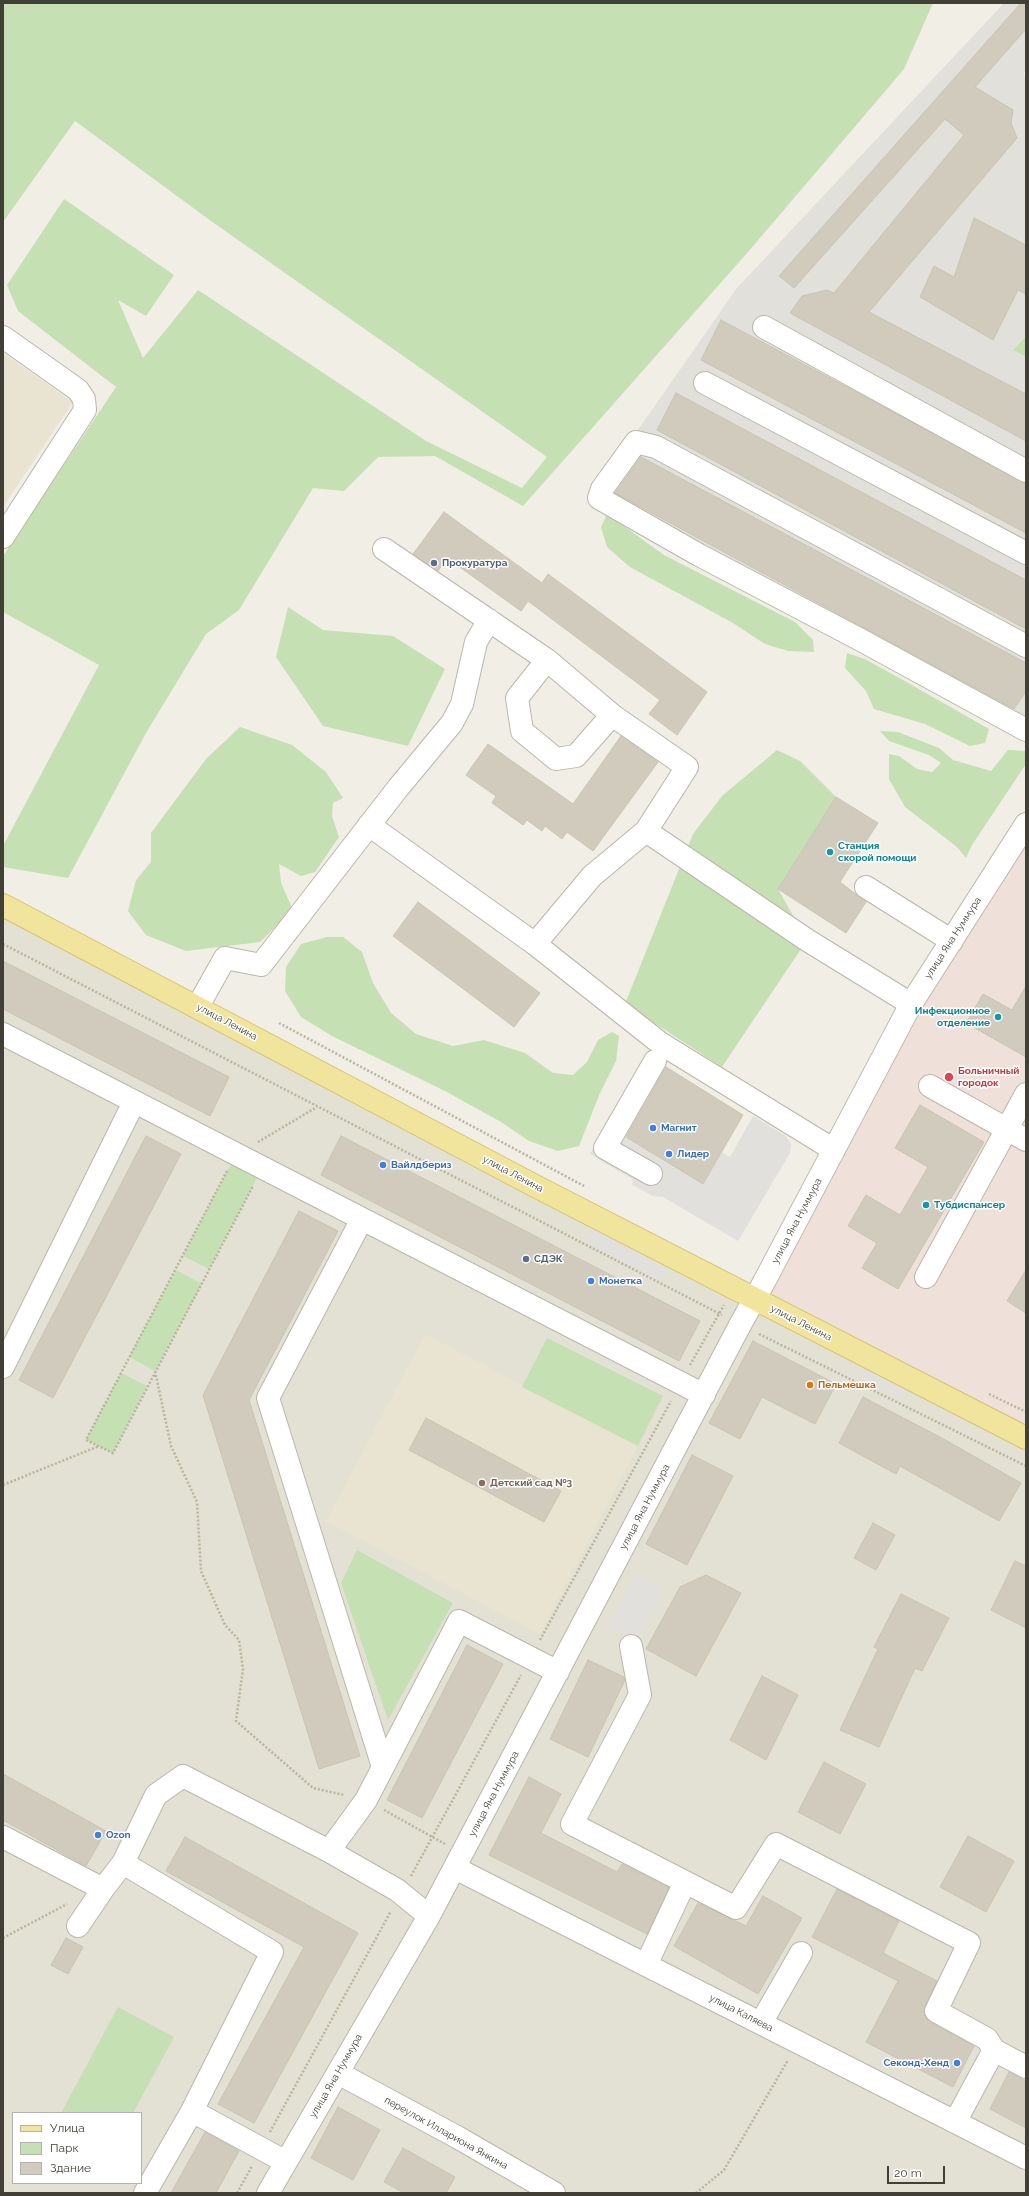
<!DOCTYPE html>
<meta charset="utf-8">
<style>
body{margin:0}
#map{position:relative;width:1029px;height:2196px;overflow:hidden;background:#f0eee5;font-family:Raleway,sans-serif}
canvas{display:block}
.frame{position:absolute;inset:0;border:4px solid #423f36;pointer-events:none}
.legend{position:absolute;left:12px;top:2112px;width:130px;height:72px;box-sizing:border-box;background:#fff;border:1px solid #b3b2af;margin:0;padding:5px 7px;list-style:none;font-size:12px;color:#423f36}
.legend li{display:flex;align-items:center;gap:8px;height:20px}
.legend b{width:20px;border:1px solid #b3b2af}
.scale{position:absolute;left:887px;top:2166px;width:58px;height:18px;box-sizing:border-box;border:2px solid #423f36;border-top:0;padding-left:5px;font-size:12px;line-height:14px;white-space:nowrap;color:#423f36;-webkit-text-stroke:3px #fff;paint-order:stroke}
</style>
<div id="map">
<canvas width="1029" height="2196"></canvas>
<div class="frame"></div>
<ul class="legend">
<li><b style="height:5px;background:#f1e59d"></b>Улица</li>
<li><b style="height:11px;background:#c5e0b3"></b>Парк</li>
<li><b style="height:11px;background:#d0cbbc"></b>Здание</li>
</ul>
<div class="scale">20 m</div>
</div>
<script>
const g = document.querySelector('canvas').getContext('2d');
g.lineJoin = 'round';
function fillPath(path, color) { g.fillStyle = color; g.fill(path, 'evenodd'); }
const poly = rows => new Path2D(rows.map(r => 'M' + r).join(''));
function strokePath(path, color, width, dash) { g.strokeStyle = color; g.lineWidth = width; g.lineCap = dash ? 'butt' : 'round'; g.setLineDash(dash || []); g.stroke(path); }
function drawText(font, color, halo, rows, align = 'center') {
  g.font = font + ' Raleway,sans-serif'; g.lineWidth = 3; g.setLineDash([]); g.textBaseline = 'middle'; g.strokeStyle = halo; g.fillStyle = color; for (const [text, x, y, turn = 0] of rows) {
    g.save(); g.translate(x, y); g.rotate((+turn || 0) * Math.PI / 180); g.textAlign = isNaN(turn) ? turn : align; if (halo) g.strokeText(text, 0, 0); g.fillText(text, 0, 0); g.restore();
  }
}
fillPath(poly([
 [3,905,1026,1438,1026,2193,3,2193],
 [13,2113,141,2113,141,2183,13,2183]
]), '#e3e1d4');
fillPath(poly([
 [1004,3,1026,3,1026,70,1024,73,1026,82,1026,336,1013,350,1026,357,1026,740,596,490,737,288]
]), '#e2e0da');
fillPath(poly([
 [3,353,73,402,3,507],
 [425,1334,638,1446,540,1634,326,1521]
]), '#e8e4d1');
fillPath(poly([
 [1026,824,1026,1438,754,1299]
]), '#f0e0da');
fillPath(poly([
 [3,3,933,3,904,69,748,252,523,506,435,456,378,457,344,491,313,488,239,610,206,634,146,733,68,878,3,867,3,846,99,665,3,612,3,556,116,387,18,311,7,285,64,199,174,275,146,316,118,300,143,358,198,290,426,441,522,488,547,457,211,221,75,121,3,222],
 [1026,336,1026,357,1013,350],
 [607,514,664,555,795,622,813,640,814,652,788,651,765,644,733,623,630,567,607,547,601,527],
 [288,607,323,630,393,636,445,669,408,746,323,726,276,657],
 [847,653,865,659,903,680,989,729,985,743,970,746,925,724,874,709,866,691,845,668],
 [240,727,292,745,326,772,343,798,333,803,332,816,339,837,315,872,301,876,279,864,281,883,293,910,260,942,186,951,146,935,128,911,136,880,151,862,151,833,206,759],
 [880,731,898,732,939,748,953,760,991,771,1008,750,1026,751,1026,764,972,845,966,858,957,847,905,807,889,779,889,754,899,756,917,769,932,772,941,763,929,755,889,741],
 [777,750,800,761,836,797,778,889,807,940,722,1067,625,1004,693,834,722,796],
 [327,937,343,937,362,952,373,983,391,1013,416,1034,453,1046,484,1040,525,1053,553,1073,573,1075,587,1062,598,1040,612,1032,619,1036,616,1061,600,1093,579,1146,558,1151,529,1141,501,1122,445,1091,332,1036,301,1017,285,991,286,967,301,944],
 [233,1160,259,1174,209,1269,183,1256],
 [176,1270,202,1284,155,1371,129,1357],
 [547,1338,663,1396,638,1446,522,1387],
 [121,1373,147,1386,113,1453,86,1440],
 [357,1550,453,1603,388,1720,341,1583],
 [118,2007,174,2037,133,2113,61,2113]
]), '#c5e0b3');
fillPath(poly([
 [646,1056,624,1136,703,1184,722,1152,730,1157,753,1116,786,1136,791,1144,790,1153,738,1241,663,1197,653,1196,632,1185,633,1180,629,1177,590,1154],
 [592,1224,673,1266,656,1279,589,1244],
 [861,1361,916,1388,899,1397,865,1380],
 [636,1576,663,1589,636,1641,609,1627]
]), '#e2e0dd');
const building = poly([
 [1021,3,1026,3,1026,29,975,87,1013,110,1011,123,1017,138,869,312,1026,394,1026,441,790,313,802,296,827,290,834,293,964,135,945,119,794,288,779,276,1021,3],
 [974,218,1026,245,1026,294,1018,290,993,340,920,297,934,266,954,277,974,218],
 [721,320,1026,483,1026,533,701,360,721,320],
 [676,393,1026,580,1026,629,657,430,676,393],
 [641,457,1026,663,1026,691,1014,709,615,493,641,457],
 [444,512,542,583,548,574,707,692,677,735,649,714,660,700,528,601,521,611,447,558,438,571,413,554,444,512],
 [621,736,658,762,593,851,567,832,562,839,545,826,542,831,527,820,523,825,492,803,496,796,466,775,488,744,573,804,621,736],
 [836,797,878,823,840,882,866,902,846,933,778,889,836,797],
 [418,902,540,993,514,1027,393,936,418,902],
 [3,961,229,1077,210,1116,3,1009,3,961],
 [1026,986,1026,1057,966,1023,983,994,1012,1010,1026,986],
 [666,1067,743,1115,703,1184,626,1137,666,1067],
 [920,1105,984,1142,898,1289,862,1268,877,1243,848,1226,866,1195,900,1215,928,1167,895,1148,920,1105],
 [146,1136,181,1154,53,1398,19,1380,146,1136],
 [341,1136,700,1321,679,1361,321,1175,341,1136],
 [299,1211,338,1231,249,1400,360,1756,319,1769,203,1395,299,1211],
 [1026,1270,1026,1313,1007,1301,1026,1270],
 [753,1341,836,1384,815,1424,762,1397,740,1439,709,1423,753,1341],
 [863,1397,940,1437,1021,1483,999,1521,900,1466,896,1474,839,1443,863,1397],
 [426,1418,561,1491,544,1522,409,1450,426,1418],
 [692,1455,733,1476,687,1565,646,1544,692,1455],
 [873,1523,895,1535,876,1570,854,1558,873,1523],
 [1015,1561,1026,1566,1026,1628,991,1610,1015,1561],
 [706,1575,741,1593,696,1676,646,1649,680,1587,706,1575],
 [901,1594,949,1618,922,1671,915,1668,879,1747,840,1730,878,1649,874,1647,901,1594],
 [467,1645,503,1664,422,1818,387,1800,467,1645],
 [588,1660,624,1677,625,1680,588,1757,550,1739,588,1660],
 [762,1676,798,1695,766,1760,730,1740,762,1676],
 [824,1762,866,1784,840,1834,798,1812,824,1762],
 [3,1774,106,1831,86,1866,3,1820,3,1774],
 [529,1777,561,1794,541,1833,617,1872,622,1864,669,1888,647,1934,489,1855,529,1777],
 [968,1836,1014,1861,986,1912,940,1887,968,1836],
 [185,1837,358,1933,254,2123,218,2104,304,1947,166,1871,185,1837],
 [837,1889,899,1921,883,1953,937,1981,925,2006,925,2017,930,2022,974,2046,953,2087,866,2042,898,1981,812,1937,837,1889],
 [763,1896,802,1918,758,1994,674,1946,698,1903,746,1926,763,1896],
 [66,1938,83,1947,68,1974,51,1965,66,1938],
 [1009,2072,1026,2081,1026,2128,990,2109,1009,2072],
 [338,2107,380,2130,353,2180,311,2158,338,2107],
 [205,2132,239,2151,216,2193,171,2193,205,2132],
 [403,2148,455,2177,446,2193,404,2193,384,2182,403,2148]
]);
fillPath(building, '#d0cbbc');
strokePath(building, '#cac4b0', 1);
const minor = poly([
 [764,327,1026,471],
 [3,337,78,390,84,399,85,410,3,537],
 [705,383,1026,553],
 [384,549,547,660,612,715,687,767,646,831],
 [1026,646,656,447,636,442,602,489,599,498,699,555,859,639,1026,730],
 [547,660,517,698,522,731,556,759,576,756,612,715],
 [369,825,535,944,660,1043,834,1150],
 [866,887,952,941],
 [535,944,592,876,646,831,807,940,911,1004],
 [198,1006,225,958,261,965,398,788,452,723,462,704,476,642,489,620],
 [3,1034,704,1395],
 [930,1086,1026,1140],
 [651,1174,605,1148,655,1061],
 [362,1219,268,1398,383,1767],
 [926,1277,1026,1094],
 [3,1367,134,1102],
 [631,1646,640,1695,572,1824,685,1882],
 [3,1837,103,1889,123,1863,156,1795,183,1776,329,1851,397,1890,429,1916],
 [329,1851,366,1800,459,1621,558,1672],
 [123,1863,272,1952,192,2111,145,2193],
 [455,1868,1026,2158],
 [78,1926,103,1889],
 [646,1965,685,1882,736,1908,776,1844,969,1943,936,2011,987,2039,994,2050,955,2122],
 [761,2023,801,1953],
 [994,2050,1026,2067],
 [338,2073,457,2137,554,2193],
 [192,2111,286,2162],
 [268,2193,429,1916,740,1325,764,1282,911,1004,1026,824]
]);
const major = poly([
 [3,905,537,1187,1026,1438]
]);
strokePath(minor, '#bab7a9', 24);
strokePath(major, '#d4c470', 24);
strokePath(poly([
 [3,944,722,1315],
 [279,1023,584,1186],
 [258,1142,317,1107],
 [227,1171,86,1440,113,1453,253,1186],
 [759,1334,1026,1466],
 [690,1365,724,1305],
 [155,1371,171,1446,197,1502,201,1571,225,1625,239,1640,243,1669,236,1721,313,1788,344,1795],
 [989,1394,1026,1412],
 [3,1485,99,1446],
 [540,1640,671,1401],
 [384,1810,445,1844],
 [411,1876,521,1675],
 [3,1938,67,1904],
 [270,2132,391,1911],
 [237,2193,252,2166],
 [696,2193,724,2170,788,2060]
]), '#bab49c', 2.5, [2, 2]);
strokePath(minor, '#fff', 22);
strokePath(major, '#f1e59d', 22);
for (const [x, y, r, color] of [
 [434,563,4,"#5c6f8a"],
 [830,852,4,"#0f9aa8"],
 [998,1017,4,"#0f9aa8"],
 [949,1077,5,"#e0444e"],
 [653,1128,4,"#3f7fe0"],
 [669,1154,4,"#3f7fe0"],
 [383,1165,4,"#3f7fe0"],
 [926,1205,4,"#0f9aa8"],
 [526,1259,4,"#5c6f8a"],
 [591,1281,4,"#3f7fe0"],
 [810,1385,4,"#e8710a"],
 [482,1483,4,"#8d6e63"],
 [98,1835,4,"#3f7fe0"],
 [957,2063,4,"#3f7fe0"]
]) { const dot = new Path2D(); dot.arc(x, y, r, 0, 2 * Math.PI); g.fillStyle = color; g.fill(dot); strokePath(dot, '#fff', 1.5); }
drawText('bold 10px', '#4e5e75', '#fff', [
 ["Прокуратура",442,563],
 ["СДЭК",534,1259]
], 'left');
drawText('bold 10px', '#0d838f', '#fff', [
 ["Станция",838,846],
 ["скорой помощи",838,858],
 ["Инфекционное",990,1011,"right"],
 ["отделение",990,1023,"right"],
 ["Тубдиспансер",934,1205]
], 'left');
drawText('10px', '#423f36', '#fff', [
 ["улица Яна Нуммура",953,938,-57],
 ["улица Ленина",227,1022,28],
 ["улица Ленина",513,1174,28],
 ["улица Яна Нуммура",797,1221,-62],
 ["улица Ленина",801,1323,27],
 ["улица Яна Нуммура",645,1507,-62],
 ["улица Яна Нуммура",494,1794,-62],
 ["улица Каляева",741,2013,27],
 ["улица Яна Нуммура",336,2076,-60],
 ["переулок Иллариона Янкина",446,2133,29]
]);
drawText('bold 10px', '#be3a42', '#fff', [
 ["Больничный",958,1071],
 ["городок",958,1083]
], 'left');
drawText('bold 10px', '#366cbe', '#fff', [
 ["Магнит",661,1128],
 ["Лидер",677,1154],
 ["Вайлдбериз",391,1165],
 ["Монетка",599,1281],
 ["Ozon",106,1835],
 ["Секонд-Хенд",949,2063,"right"]
], 'left');
drawText('bold 10px', '#c56008', '#fff', [
 ["Пельмешка",818,1385]
], 'left');
drawText('bold 10px', '#785e54', '#fff', [
 ["Детский сад №3",490,1483]
], 'left');
</script>
